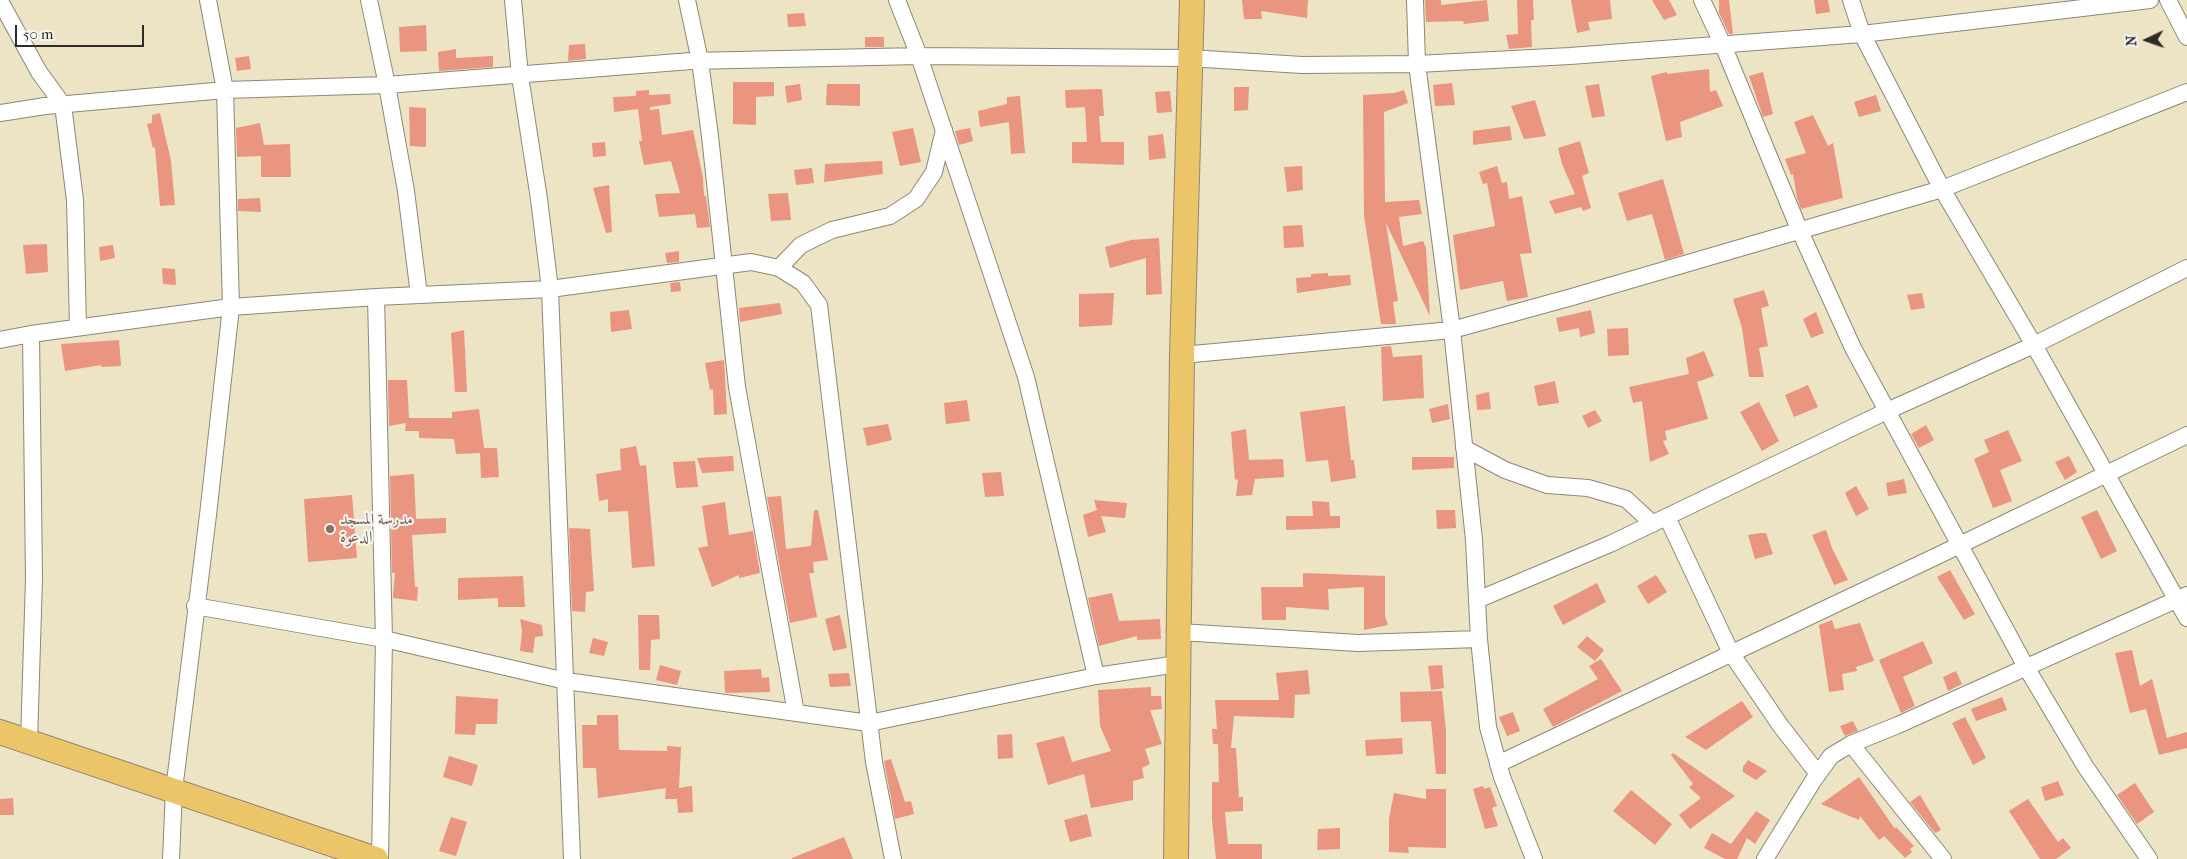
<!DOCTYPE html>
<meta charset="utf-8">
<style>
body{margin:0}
#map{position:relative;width:2187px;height:859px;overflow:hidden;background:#ede3c5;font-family:"IM FELL French Canon",serif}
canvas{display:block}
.north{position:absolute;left:2122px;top:15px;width:50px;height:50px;-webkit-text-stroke:4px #f6f6f2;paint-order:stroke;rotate:267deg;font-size:14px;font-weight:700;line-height:20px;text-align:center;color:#2b2b2b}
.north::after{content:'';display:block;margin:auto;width:18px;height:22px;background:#2b2b2b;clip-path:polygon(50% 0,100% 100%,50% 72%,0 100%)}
.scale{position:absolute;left:15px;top:25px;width:129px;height:22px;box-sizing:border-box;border:2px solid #2b2b2b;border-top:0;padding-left:6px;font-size:15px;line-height:18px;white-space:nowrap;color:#2b2b2b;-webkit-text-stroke:4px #f6f6f2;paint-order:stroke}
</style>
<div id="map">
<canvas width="2187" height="859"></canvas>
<div class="north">N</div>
<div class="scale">50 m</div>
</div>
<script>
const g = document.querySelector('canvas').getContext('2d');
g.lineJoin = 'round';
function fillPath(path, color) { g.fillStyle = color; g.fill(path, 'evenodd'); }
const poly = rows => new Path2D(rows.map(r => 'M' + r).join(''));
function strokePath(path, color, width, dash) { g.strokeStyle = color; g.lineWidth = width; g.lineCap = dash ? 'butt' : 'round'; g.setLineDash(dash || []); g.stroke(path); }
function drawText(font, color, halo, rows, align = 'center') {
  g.font = font + ' "IM FELL French Canon",Amiri,serif'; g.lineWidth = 4; g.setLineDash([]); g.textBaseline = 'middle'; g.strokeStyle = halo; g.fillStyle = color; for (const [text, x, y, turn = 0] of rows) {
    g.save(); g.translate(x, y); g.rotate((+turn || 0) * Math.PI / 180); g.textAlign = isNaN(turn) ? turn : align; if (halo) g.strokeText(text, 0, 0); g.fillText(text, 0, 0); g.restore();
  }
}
fillPath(poly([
 [1242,0,1308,0,1307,18,1261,11,1262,19,1244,19],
 [1425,0,1441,0,1441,5,1487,0,1489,21,1464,24,1463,21,1426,22],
 [1517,0,1533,0,1534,20,1531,20,1532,47,1509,49,1506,35,1518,34],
 [1571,0,1610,0,1612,19,1588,22,1590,30,1577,33],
 [1652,0,1669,0,1677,15,1664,20],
 [1719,0,1729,0,1733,34,1729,34,1719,13],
 [1814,0,1828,0,1830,12,1816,14],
 [804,13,806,26,788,27,787,14],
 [426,25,427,51,400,52,399,27],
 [865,37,884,37,884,47,865,47],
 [585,44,586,59,568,61,569,45],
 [456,49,456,58,493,56,493,67,439,71,438,52],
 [249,56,251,69,237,71,235,58],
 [1709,69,1710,92,1716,90,1723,106,1680,122,1682,137,1666,141,1651,76,1667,72,1667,74],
 [1763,72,1773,114,1763,117,1749,76],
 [733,82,774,82,774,96,756,97,756,125,733,124],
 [1452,83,1455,105,1435,106,1433,85],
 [800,84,802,100,787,103,785,86],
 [827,84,860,84,860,106,826,105],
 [1599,84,1605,116,1592,118,1585,86],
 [1234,87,1249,87,1248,110,1234,111],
 [1102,89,1104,116,1099,116,1101,142,1124,142,1124,165,1072,163,1072,142,1087,142,1085,107,1066,108,1065,90],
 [649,90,649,95,670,94,671,104,650,107,650,110,659,109,662,135,693,130,703,178,704,196,706,196,710,227,697,228,695,214,659,217,655,194,680,193,671,161,644,165,639,141,642,141,638,109,614,112,613,97,636,96,636,91],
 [1404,90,1408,103,1384,112,1385,202,1419,200,1422,214,1399,217,1403,246,1423,241,1426,248,1430,316,1386,223,1398,301,1393,302,1396,324,1381,324,1364,216,1363,95,1394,93],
 [1170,91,1172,112,1157,113,1155,92],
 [1876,95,1881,111,1859,117,1854,102],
 [1020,96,1025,153,1011,154,1009,122,980,127,978,111,1007,104,1007,97],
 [1535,100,1546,136,1524,139,1511,106],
 [409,107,426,108,426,147,410,146],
 [160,113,171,161,175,205,160,206,155,147,153,148,147,124,152,123,152,115],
 [1813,115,1828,146,1833,143,1843,198,1801,209,1797,198,1793,174,1791,175,1785,159,1806,153,1794,122],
 [260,123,264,145,290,144,291,177,261,177,261,156,237,157,236,128],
 [1510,126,1512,140,1473,145,1473,131],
 [913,128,921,162,900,166,892,132],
 [970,128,973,141,959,145,955,131],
 [1163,134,1166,158,1149,160,1148,136],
 [1580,141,1589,173,1582,176,1591,208,1583,211,1581,207,1555,214,1549,201,1575,194,1562,164,1558,148],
 [605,142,606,156,593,157,592,143],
 [882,161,883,174,824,182,825,164],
 [1302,166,1303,190,1287,192,1284,167],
 [1497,166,1502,183,1507,182,1509,199,1522,196,1532,253,1520,254,1528,297,1507,301,1503,281,1460,290,1453,235,1495,226,1487,183,1483,184,1479,172],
 [812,168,814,183,796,185,794,170],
 [1663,179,1684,254,1665,260,1652,214,1627,221,1618,193],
 [609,185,612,232,606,233,593,188],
 [788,193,791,220,771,221,768,194],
 [260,198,261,212,238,211,238,199],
 [1302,225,1304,247,1284,248,1283,226],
 [1159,238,1162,294,1146,295,1146,258,1110,268,1105,247,1131,240],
 [47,244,48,272,26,274,23,245],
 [113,245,115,258,100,261,99,247],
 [679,251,679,262,667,263,665,253],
 [162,268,175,269,176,285,163,284],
 [1328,273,1328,276,1350,275,1351,285,1297,293,1296,278,1311,277,1311,274],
 [680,282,681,291,671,292,670,283],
 [1764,290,1769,306,1761,308,1768,346,1759,348,1764,377,1749,377,1742,328,1733,299],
 [1114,293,1112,325,1079,327,1079,294],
 [1922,293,1925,308,1911,310,1907,295],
 [780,303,782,314,740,322,739,308],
 [629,310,632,329,611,332,610,312],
 [1591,310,1595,333,1580,337,1579,328,1559,332,1556,318],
 [1816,312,1824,333,1811,338,1803,319],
 [1628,328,1629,355,1608,356,1607,329],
 [464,330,467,392,455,392,451,333],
 [119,340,121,366,101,367,101,365,65,371,61,344],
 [1391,346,1393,357,1422,355,1424,398,1383,401,1381,347],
 [1704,351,1714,376,1697,382,1708,419,1665,431,1667,440,1663,441,1669,454,1650,462,1642,401,1633,403,1629,387,1689,374,1686,358],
 [724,360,727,414,714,415,713,389,710,390,705,363],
 [388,380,407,380,409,418,452,418,452,412,479,409,484,448,497,448,499,477,481,478,480,453,456,454,454,439,419,438,419,431,405,431,406,423,389,426],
 [1555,381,1559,403,1538,406,1534,386],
 [1808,385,1818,407,1794,417,1785,395],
 [1489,392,1491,409,1477,410,1476,395],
 [967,400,970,421,946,424,944,403],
 [1759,402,1779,441,1762,451,1740,412],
 [1448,404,1450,419,1432,423,1429,409],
 [1345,406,1351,460,1354,460,1356,478,1331,482,1328,460,1306,462,1300,412],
 [1595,410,1602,421,1588,428,1582,416],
 [888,424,892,440,867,446,863,428],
 [1926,425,1934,440,1919,448,1911,434],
 [1246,429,1249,460,1283,459,1284,477,1255,479,1252,495,1236,496,1238,479,1235,480,1231,432],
 [2008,430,2022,461,2000,470,2012,501,1993,508,1974,459,1989,452,1984,440],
 [636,446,640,466,646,465,655,566,632,568,628,511,608,512,608,499,599,501,596,474,621,470,620,449],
 [733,456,734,471,702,473,697,458],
 [2069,456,2077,472,2065,480,2055,462],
 [1412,457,1454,457,1454,468,1412,470],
 [695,461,698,487,676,488,673,462],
 [1001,472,1004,496,985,497,982,473],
 [414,474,416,519,446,518,446,533,412,535,415,587,418,587,417,601,393,598,393,596,395,573,392,573,390,476],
 [1904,479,1907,493,1888,496,1886,483],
 [1856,486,1869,509,1856,516,1845,493],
 [352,495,357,558,308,562,304,499],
 [781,496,786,549,811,546,814,510,818,510,828,560,813,562,814,573,809,573,817,617,790,623,767,497],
 [1094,500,1127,503,1125,518,1101,516,1106,532,1088,537,1083,515,1097,510],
 [1312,501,1329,502,1330,516,1340,516,1340,528,1286,530,1286,516,1313,516],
 [725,502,729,535,753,531,760,573,739,578,739,575,712,587,698,548,708,546,702,506],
 [1436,510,1455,510,1456,528,1437,529],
 [2097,510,2117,551,2101,559,2081,517],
 [569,528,590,529,594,591,586,592,585,612,572,611],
 [1826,530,1832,548,1848,580,1834,585,1812,535],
 [1761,533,1766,533,1773,554,1755,559,1748,535],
 [1950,570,1975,614,1964,620,1937,577],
 [1303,573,1385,576,1385,616,1388,625,1364,630,1364,587,1328,589,1329,610,1286,607,1286,620,1262,620,1261,587,1303,587],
 [1656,575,1667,592,1648,604,1637,586],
 [523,576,525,607,498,607,498,598,458,600,458,578],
 [1597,583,1606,602,1563,625,1553,606],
 [1112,593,1119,621,1160,619,1161,639,1137,640,1137,636,1099,646,1088,598],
 [638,615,659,615,660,639,651,640,650,670,639,670],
 [840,615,847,648,833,651,825,619],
 [520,619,542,625,543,636,535,637,533,653,520,651,522,631],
 [1832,620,1835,629,1860,623,1874,661,1856,667,1857,671,1842,674,1844,690,1829,692,1819,625],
 [1587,636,1604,650,1595,661,1577,647],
 [593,638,608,642,604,656,589,653],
 [1923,641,1933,663,1903,677,1915,706,1901,713,1879,660],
 [2132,650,2140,686,2152,679,2167,738,2187,732,2187,748,2159,755,2146,709,2130,713,2115,653],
 [1601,659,1622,691,1553,727,1543,709,1598,679,1589,666],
 [660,665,681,671,677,685,656,680],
 [1442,665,1444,688,1431,690,1428,666],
 [761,669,762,678,769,677,770,692,725,693,724,671],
 [1308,670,1310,694,1295,695,1294,718,1234,716,1231,748,1236,748,1239,797,1243,797,1243,811,1225,812,1228,844,1262,844,1262,859,1216,859,1212,820,1212,782,1219,782,1218,744,1213,744,1212,729,1217,729,1215,700,1279,700,1276,673],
 [1956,671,1962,684,1948,691,1943,677],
 [849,673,851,686,830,687,828,674],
 [1151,687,1151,696,1161,696,1162,709,1150,710,1162,744,1145,749,1150,764,1142,768,1144,778,1133,781,1133,800,1091,808,1084,774,1048,785,1036,743,1064,736,1072,762,1111,751,1100,726,1098,690],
 [1442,691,1446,731,1446,774,1436,774,1431,721,1401,722,1400,692],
 [456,696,498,699,497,724,476,724,475,735,455,734],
 [2002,697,2007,710,1976,721,1971,709],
 [1742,701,1753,717,1706,750,1685,737],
 [1513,712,1520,731,1507,736,1499,717],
 [597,715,618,715,619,750,667,751,667,746,681,747,679,788,692,786,693,812,678,813,677,799,665,799,666,788,598,798,596,768,583,768,582,725,597,725],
 [1965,717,1986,758,1973,765,1952,723],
 [1853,721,1858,731,1845,736,1840,726],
 [1012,734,1013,758,998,759,997,735],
 [1402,738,1403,754,1366,756,1365,740],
 [1673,753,1735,796,1690,829,1679,815,1701,798,1689,787,1693,784,1671,755],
 [449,756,478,765,472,786,443,777],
 [891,759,905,802,911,801,914,814,895,819,884,761],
 [1748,760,1767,771,1756,780,1743,772,1743,767],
 [1859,777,1895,829,1896,827,1914,846,1910,849,1912,852,1905,858,1884,836,1879,840,1860,816,1859,820,1821,804],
 [2058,781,2064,795,2045,801,2041,787],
 [2135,783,2154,812,2137,824,2117,795],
 [1483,786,1484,789,1490,787,1497,806,1492,808,1498,826,1485,829,1473,789],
 [1426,789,1446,789,1446,848,1408,847,1409,853,1389,852,1389,819,1394,793,1426,799],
 [1631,790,1672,824,1655,845,1613,811],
 [1920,795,1941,830,1935,833,1910,802],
 [13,798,14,815,0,815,0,799],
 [2028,799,2058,842,2063,838,2071,848,2056,859,2040,859,2009,811],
 [1756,811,1770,820,1755,844,1747,838,1737,859,1725,859,1704,848,1712,833,1731,844],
 [1087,814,1092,836,1070,842,1064,820],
 [451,817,467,822,456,856,439,851],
 [1340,828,1340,849,1317,850,1318,829],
 [844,837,853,859,792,859,792,858]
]), '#e99580');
const minor = poly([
 [369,0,387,85,406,191,419,295],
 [513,0,520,76,539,199,550,289,572,859],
 [687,0,700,61,710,136,737,387,796,713],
 [897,0,919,56,1026,377,1096,676],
 [1415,0,1417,64,1452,330,1474,540,1479,639,1488,727,1502,777,1534,859],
 [1702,0,1723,45,1799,229,1853,348,2026,667,2085,766,2149,859],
 [1851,0,1862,34,1942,189,2034,345,2187,618],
 [2168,0,2187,37],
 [0,1,39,72,63,105,75,200,78,327],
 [0,113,45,106,225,90,387,85,691,61,919,56,1189,58,1302,65,1417,64,1570,56,1862,34,2150,0],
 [779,268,801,245,832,230,890,216,916,199,934,172,944,130],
 [376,297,384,639,380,859],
 [0,340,31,334,231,307,376,297,550,289,751,262,779,268,803,283,819,305,874,762,893,859],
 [1182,355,1452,330,1572,297,1942,189,2187,92],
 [1464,448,1505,470,1547,485,1588,488,1626,499,1653,524],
 [1667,517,1731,653,1780,725,1818,774],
 [1477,600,1610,544,1887,411,2034,345,2187,268],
 [195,606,384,639,566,681,869,723,1096,676,1178,664],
 [1179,632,1358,643,1479,639],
 [29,742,34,578,31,334],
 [1851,744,1943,859],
 [1498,764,1937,556,2187,435],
 [171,859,174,790,208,515,231,307,225,90,208,0],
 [1765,859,1813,781,1831,756,1851,744,1898,725,2187,595]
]);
const highway = poly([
 [0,732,376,859],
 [1176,859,1182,355,1192,0]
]);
strokePath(minor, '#8c8778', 18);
strokePath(highway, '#8c8778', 26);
strokePath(minor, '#fff', 16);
strokePath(highway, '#edc569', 24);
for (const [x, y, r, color] of [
 [330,529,5,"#8d6e63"]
]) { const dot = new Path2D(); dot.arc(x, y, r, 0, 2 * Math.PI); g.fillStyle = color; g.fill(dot); strokePath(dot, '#f6f6f2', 2); }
drawText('16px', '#785e54', '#f6f6f2', [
 ["مدرسة المسجد",340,520],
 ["الدعوة",340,538]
], 'left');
</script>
